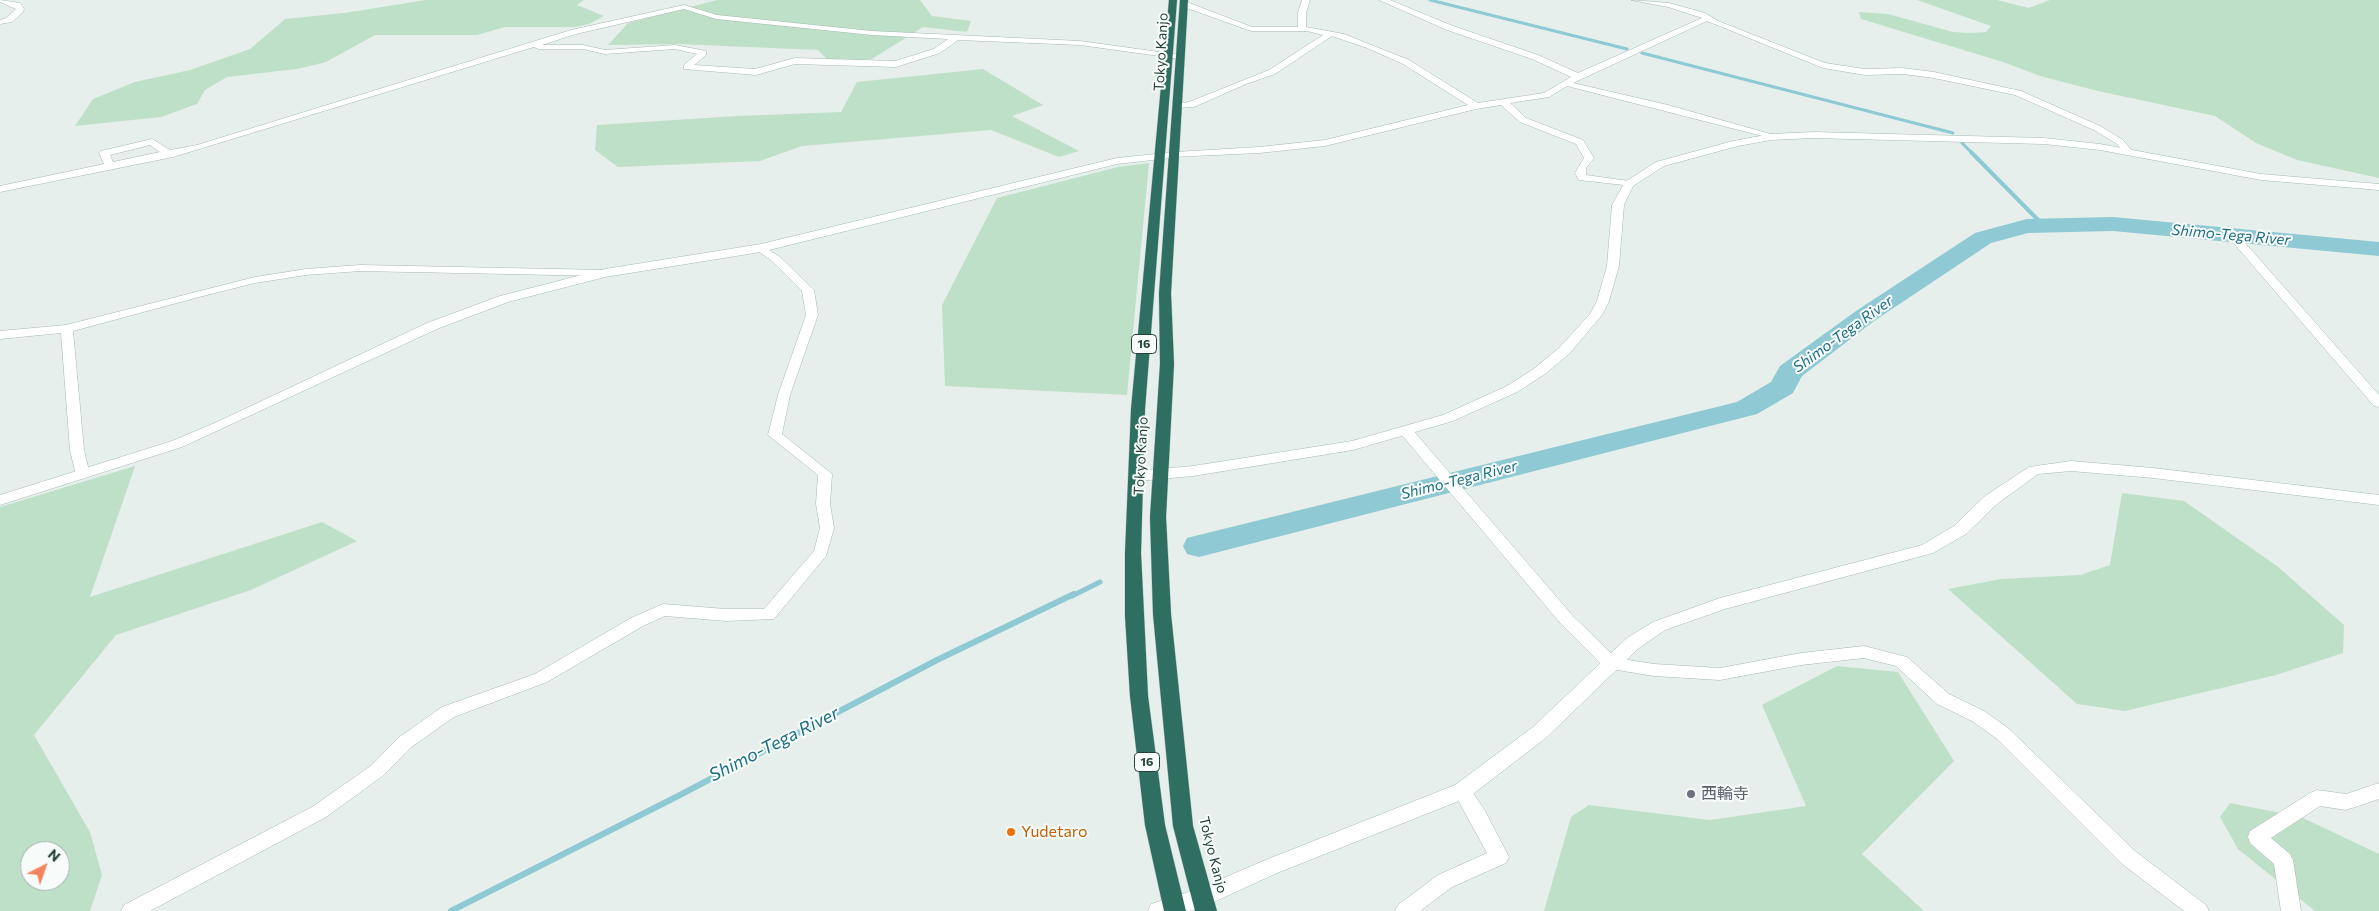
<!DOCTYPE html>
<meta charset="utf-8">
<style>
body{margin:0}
#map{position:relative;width:2379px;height:911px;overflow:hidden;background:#e6efeb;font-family:Commissioner,sans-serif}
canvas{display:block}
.north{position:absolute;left:20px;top:841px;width:50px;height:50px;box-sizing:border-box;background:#f7fbf9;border:1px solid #a3b1ad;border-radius:50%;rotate:41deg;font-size:14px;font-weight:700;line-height:20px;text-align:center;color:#24423a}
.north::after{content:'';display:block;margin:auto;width:18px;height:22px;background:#f4845f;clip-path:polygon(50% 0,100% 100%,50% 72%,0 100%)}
</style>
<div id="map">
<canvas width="2379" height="911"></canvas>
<div class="north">N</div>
</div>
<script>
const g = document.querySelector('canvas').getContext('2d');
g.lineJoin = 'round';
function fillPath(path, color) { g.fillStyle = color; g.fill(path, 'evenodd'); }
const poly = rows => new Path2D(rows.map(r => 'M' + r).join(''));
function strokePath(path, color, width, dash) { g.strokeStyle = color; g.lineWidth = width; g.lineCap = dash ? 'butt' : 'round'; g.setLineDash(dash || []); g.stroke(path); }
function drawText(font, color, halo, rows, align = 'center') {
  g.font = font + ' Commissioner,"Noto Sans JP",sans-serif'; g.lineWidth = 4; g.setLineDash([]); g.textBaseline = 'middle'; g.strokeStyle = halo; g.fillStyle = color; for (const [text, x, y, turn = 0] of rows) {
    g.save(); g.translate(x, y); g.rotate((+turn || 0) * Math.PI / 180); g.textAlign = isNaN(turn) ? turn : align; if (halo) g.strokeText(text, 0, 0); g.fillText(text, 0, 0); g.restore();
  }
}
fillPath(poly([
 [426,0,584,0,577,5,604,16,589,24,575,27,505,27,477,35,375,35,326,62,297,69,227,77,205,90,197,104,161,117,75,126,93,99,135,82,190,70,250,49,285,19,344,13],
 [717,0,920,0,932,16,971,21,967,32,923,27,872,59,831,63,818,50,678,44,608,45,628,23],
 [1917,0,1997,0,2029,8,2050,0,2379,0,2379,178,2297,160,2256,143,2215,116,2098,91,2040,76,2003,62,1861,19,1859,12,1888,14,1953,32,1971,33,1986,32,1991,26],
 [983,69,1043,105,1012,116,1079,151,1059,157,991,130,802,146,760,161,618,167,595,150,597,125,737,116,841,112,857,82],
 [1149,163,1127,395,945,386,942,305,997,198,1118,167],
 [135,466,90,597,322,522,357,541,251,590,116,635,34,735,90,832,102,875,90,911,0,911,0,507],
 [30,851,60,851,60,881,30,881],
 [2122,493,2184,501,2277,566,2344,625,2343,653,2276,675,2125,711,2077,704,1948,589,2001,579,2080,575,2110,565],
 [1837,666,1898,672,1954,761,1862,854,1924,911,1544,911,1571,817,1589,805,1710,820,1806,806,1762,705],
 [2230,803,2301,817,2379,854,2379,911,2315,911,2238,849,2220,817]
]), '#bfe0c8');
strokePath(poly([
 [1430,0,1627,49],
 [1642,53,1953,133],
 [1962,143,1972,153]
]), '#8ec9d4', 3);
strokePath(poly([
 [1971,152,2042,224]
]), '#8ec9d4', 4);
strokePath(poly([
 [1072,596,1100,582]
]), '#8ec9d4', 5);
strokePath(poly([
 [451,911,678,796,937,660,1074,594]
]), '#8ec9d4', 6);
fillPath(poly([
 [2113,217,2379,242,2379,256,2113,231,2028,233,1991,243,1874,321,1802,376,1793,393,1757,414,1199,557,1187,554,1183,546,1187,538,1199,535,1737,402,1771,382,1780,366,1856,311,1975,233,2027,219,2113,217]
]), '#8ec9d4');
const street = poly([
 [0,0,20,3,24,9,23,12,12,22,0,24,0,20,6,18,16,9,0,2,0,0],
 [1302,0,1310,0,1306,13,1306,27,1344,34,1409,60,1478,103,1544,93,1571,77,1532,59,1447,30,1379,0,1390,0,1453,26,1538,55,1578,73,1702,18,1668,7,1631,0,1669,3,1705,13,1718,21,1825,63,1865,69,1903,68,1934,72,2021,91,2100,126,2123,140,2133,152,2125,154,2117,144,2094,130,2015,95,1934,78,1903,74,1865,75,1823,68,1707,21,1573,83,1668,105,1774,135,1774,139,1567,86,1549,97,1510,103,1526,118,1583,140,1594,158,1586,168,1586,175,1629,181,1634,184,1633,186,1579,180,1575,173,1584,158,1576,144,1520,122,1501,105,1476,109,1325,146,1259,153,1172,157,1170,155,1175,152,1259,147,1325,140,1468,105,1403,64,1367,48,1332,36,1275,74,1246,84,1194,107,1175,108,1175,104,1189,102,1269,70,1323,35,1307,31,1251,31,1181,6,1181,2,1187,2,1252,27,1298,27,1298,13,1302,0],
 [684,5,717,15,872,31,1080,41,1181,55,1185,57,1181,59,1080,45,958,40,940,53,896,67,795,64,756,75,684,69,684,65,697,54,675,49,605,54,583,49,538,49,534,47,173,157,0,192,0,186,104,164,99,153,101,151,152,139,170,150,197,145,571,30,684,5],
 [684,9,716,19,872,35,948,39,934,49,895,61,795,58,755,69,694,65,706,55,706,51,675,45,605,50,583,45,542,45,576,34,684,9],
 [150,145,160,152,113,162,110,155,150,145],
 [2228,227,2232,228,2379,395,2379,407,2374,406,2224,232,2223,230,2228,227],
 [761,245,780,257,814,290,818,315,790,395,782,434,832,474,830,504,834,528,826,556,774,619,726,621,665,616,643,626,547,682,454,717,410,748,384,775,326,817,150,911,121,911,124,905,312,807,372,765,398,738,442,707,535,674,631,618,663,604,726,609,764,609,814,551,820,528,816,504,818,475,768,435,778,395,806,315,802,291,772,261,757,250,757,246,761,245],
 [360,265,605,270,611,273,605,276,360,271,306,275,255,283,199,297,73,331,84,450,90,475,83,479,76,475,70,450,61,333,0,339,0,331,66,325,255,277,306,269,360,265],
 [1406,427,1411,428,1573,616,1616,658,1654,664,1720,668,1801,653,1864,646,1907,657,1949,694,1984,711,2008,728,2135,851,2206,905,2209,911,2184,911,2121,863,1996,738,1972,721,1937,704,1896,666,1864,658,1801,665,1720,680,1654,676,1605,668,1561,624,1401,434,1399,431,1401,428,1406,427],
 [1462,783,1468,786,1484,809,1509,857,1506,863,1452,887,1420,911,1395,911,1398,905,1438,875,1487,853,1453,791,1456,786,1462,783],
 [2379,783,2379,799,2346,810,2320,806,2271,838,2290,854,2293,860,2301,911,2281,911,2274,864,2250,843,2248,837,2250,831,2310,793,2317,790,2346,794,2379,783]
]);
const secondary = poly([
 [1813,132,2044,138,2100,144,2261,174,2379,184,2379,190,2261,180,2100,150,2044,144,1813,138,1771,140,1738,146,1664,166,1633,186,1624,205,1619,266,1609,301,1602,315,1569,354,1545,374,1517,392,1453,421,1353,450,1193,476,1137,481,1132,479,1129,476,1132,473,1137,471,1193,466,1352,441,1443,415,1507,386,1535,368,1559,348,1590,314,1597,301,1607,266,1612,205,1625,182,1656,162,1733,141,1771,134,1813,132],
 [1175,152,1179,153,1179,157,1117,164,761,252,605,277,508,302,437,329,182,447,0,505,0,495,172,441,217,422,427,323,500,296,605,269,761,244,1117,158,1175,152],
 [2071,461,2153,468,2379,495,2379,505,2153,478,2071,471,2038,474,1997,504,1966,534,1933,553,1725,609,1665,630,1639,648,1547,737,1469,797,1277,873,1203,907,1189,911,1148,911,1151,904,1198,889,1263,861,1455,785,1533,727,1627,638,1653,622,1720,598,1922,545,1954,526,1985,496,2029,467,2071,461]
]);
const highway = poly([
 [1169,0,1177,0,1145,409,1141,553,1148,696,1165,825,1186,911,1164,911,1145,825,1130,696,1125,616,1125,553,1131,409,1169,0],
 [1180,0,1188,0,1171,293,1174,364,1166,517,1171,614,1193,826,1217,911,1195,911,1173,826,1153,614,1150,517,1160,364,1159,293,1180,0]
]);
strokePath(street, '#a8b8b2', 1);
strokePath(secondary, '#a4bbb3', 1);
strokePath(highway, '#c2cac8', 1);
fillPath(street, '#fff');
fillPath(secondary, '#fff');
fillPath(highway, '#2f6f62');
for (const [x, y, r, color] of [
 [1691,794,5,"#6b7280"],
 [1011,832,5,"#e8710a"]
]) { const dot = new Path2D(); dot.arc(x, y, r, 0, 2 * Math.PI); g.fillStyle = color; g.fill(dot); strokePath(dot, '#f7fbf9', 2); }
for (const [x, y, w] of [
 [1144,344,25],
 [1147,762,25]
]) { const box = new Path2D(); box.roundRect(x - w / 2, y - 9.5, w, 19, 4); g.fillStyle = '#f7fbf9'; g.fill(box); strokePath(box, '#24423a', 1); }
drawText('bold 12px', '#24423a', null, [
 ["16",1144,344],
 ["16",1147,762]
]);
drawText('14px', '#24423a', '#f7fbf9', [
 ["Tokyo Kanjo",1161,52,-87],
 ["Tokyo Kanjo",1141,456,-87],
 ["Tokyo Kanjo",1213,855,76]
]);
drawText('italic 15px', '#1c6f80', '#f7fbf9', [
 ["Shimo-Tega River",2231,235,5],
 ["Shimo-Tega River",1843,334,-36],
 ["Shimo-Tega River",1459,480,-14]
]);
drawText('16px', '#5b616d', '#f7fbf9', [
 ["西輪寺",1701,794]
], 'left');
drawText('16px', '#c56008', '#f7fbf9', [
 ["Yudetaro",1021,832]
], 'left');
drawText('italic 18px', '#1c6f80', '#f7fbf9', [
 ["Shimo-Tega River",774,744,-27]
]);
</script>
